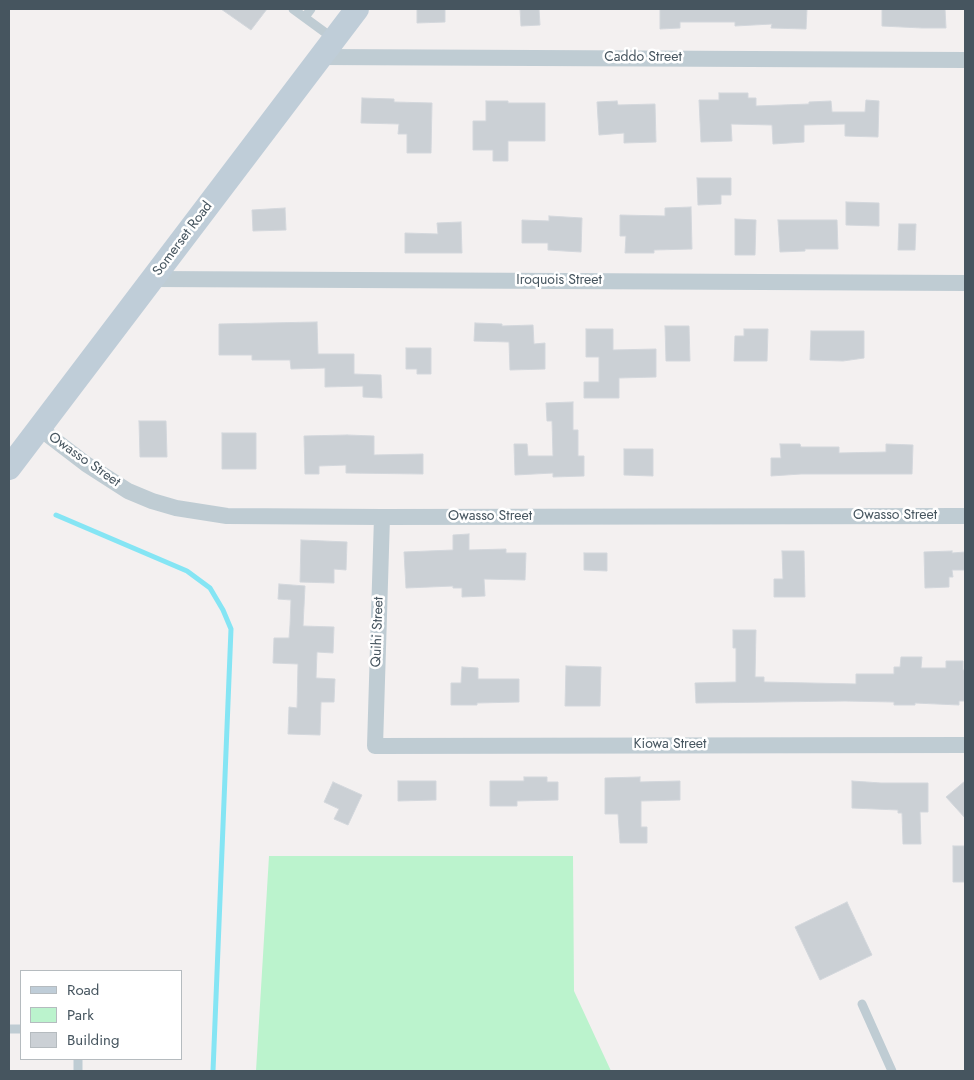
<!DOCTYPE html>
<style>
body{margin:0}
#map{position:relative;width:974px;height:1080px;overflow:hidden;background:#f3f0f0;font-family:Jost,sans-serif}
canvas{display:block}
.frame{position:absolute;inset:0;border:10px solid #46555f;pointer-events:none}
.legend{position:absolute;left:20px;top:970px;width:162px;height:90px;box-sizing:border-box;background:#fff;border:1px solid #b5bbbf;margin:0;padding:6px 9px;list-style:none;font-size:15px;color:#46555f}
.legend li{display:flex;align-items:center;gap:10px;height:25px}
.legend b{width:25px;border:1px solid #b5bbbf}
</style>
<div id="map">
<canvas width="974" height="1080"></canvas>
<div class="frame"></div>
<ul class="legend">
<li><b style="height:6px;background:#bfcdd8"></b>Road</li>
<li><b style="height:14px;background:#bbf3cd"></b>Park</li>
<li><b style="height:14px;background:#cbd0d5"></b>Building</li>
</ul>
</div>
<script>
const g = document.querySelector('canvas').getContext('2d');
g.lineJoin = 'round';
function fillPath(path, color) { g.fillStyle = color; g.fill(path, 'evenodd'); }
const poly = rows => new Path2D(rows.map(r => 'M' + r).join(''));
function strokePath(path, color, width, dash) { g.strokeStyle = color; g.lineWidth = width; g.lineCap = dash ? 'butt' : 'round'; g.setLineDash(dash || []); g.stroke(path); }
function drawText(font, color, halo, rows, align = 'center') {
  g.font = font + ' Jost,sans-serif'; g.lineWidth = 5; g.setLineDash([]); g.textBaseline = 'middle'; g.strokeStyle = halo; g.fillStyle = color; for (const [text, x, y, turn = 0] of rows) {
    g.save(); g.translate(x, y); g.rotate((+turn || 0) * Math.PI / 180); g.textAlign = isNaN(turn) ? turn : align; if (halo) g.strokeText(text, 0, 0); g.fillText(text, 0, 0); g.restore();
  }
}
fillPath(poly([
 [269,856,573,856,574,991,611,1071,256,1071]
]), '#bbf3cd');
strokePath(poly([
 [56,515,187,571,210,588,223,610,231,629,213,1071]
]), '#85e5f4', 5);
const building = poly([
 [221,9,267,9,251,30,221,9],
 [417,9,445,9,445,22,417,23,417,9],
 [520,9,539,9,540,25,521,26,520,9],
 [660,9,807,9,806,29,771,28,772,24,735,26,735,22,680,22,680,28,660,29,660,9],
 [882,9,945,9,946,28,922,28,882,26,882,9],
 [719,93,748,93,748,98,756,98,756,106,809,104,809,102,831,101,832,112,865,112,866,100,879,101,878,137,845,136,845,124,804,125,804,142,773,144,772,125,731,124,732,141,701,142,699,100,719,100,719,93],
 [362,98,394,99,394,102,432,103,431,153,407,153,407,134,398,134,399,124,361,123,362,98],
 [486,101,508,101,508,103,545,103,545,141,508,141,508,161,493,161,493,150,473,150,473,121,486,121,486,101],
 [617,101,618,105,655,104,656,142,624,143,624,133,599,135,597,102,617,101],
 [697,178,731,178,731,195,721,195,721,204,698,205,697,178],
 [846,202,879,203,879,226,846,225,846,202],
 [691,207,692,249,654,250,654,253,625,253,626,236,620,236,620,215,665,216,665,208,691,207],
 [285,208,286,230,253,231,252,210,285,208],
 [549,216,582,218,581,252,548,250,548,243,522,243,522,220,549,221,549,216],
 [735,219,756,220,755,255,735,255,735,219],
 [778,220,837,220,838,249,805,249,805,251,780,252,778,220],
 [461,222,462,253,405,253,405,233,438,234,437,223,461,222],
 [899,224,916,224,915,250,898,250,899,224],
 [317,322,318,354,354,354,354,374,381,375,382,398,363,397,363,386,325,387,325,368,291,369,290,360,252,360,252,355,219,355,219,324,317,322],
 [475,323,502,324,502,326,533,325,534,344,545,343,545,369,510,370,509,342,474,341,475,323],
 [665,326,689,326,690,361,666,361,665,326],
 [586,329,613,329,613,350,656,349,656,377,619,378,619,398,584,398,584,382,599,382,599,357,586,357,586,329],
 [744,329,768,329,767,361,734,361,735,336,744,336,744,329],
 [811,331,864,331,864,358,843,361,810,360,811,331],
 [406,348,431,348,431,374,417,374,417,369,406,369,406,348],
 [573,402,573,430,578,430,578,456,584,456,584,476,553,477,553,473,515,475,514,444,527,444,528,456,553,456,552,421,547,421,546,403,573,402],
 [139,421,166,421,167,457,140,457,139,421],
 [222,433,256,433,256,469,222,469,222,433],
 [347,435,374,436,374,455,423,454,423,474,346,473,346,465,319,466,319,474,305,474,304,436,347,435],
 [780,444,800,444,801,447,839,447,839,453,886,452,886,444,913,445,912,474,801,474,771,476,771,458,781,458,780,444],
 [624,449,653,449,653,476,624,475,624,449],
 [469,534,469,550,506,549,506,553,526,553,525,580,484,579,485,596,462,597,462,588,453,588,453,586,406,588,404,552,453,550,453,535,469,534],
 [301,540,347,542,346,570,334,569,334,583,300,582,301,540],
 [782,551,804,551,805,597,774,597,774,579,783,579,782,551],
 [952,551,952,553,965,552,965,570,952,570,953,577,949,577,949,587,925,588,924,552,952,551],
 [584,553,607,553,607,571,584,570,584,553],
 [279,584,305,586,303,626,334,627,333,653,317,652,316,678,335,679,334,702,321,702,320,735,288,734,289,707,297,708,298,664,273,663,274,638,289,638,290,625,291,600,278,599,279,584],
 [733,630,756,630,755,677,764,677,764,682,856,684,856,674,894,674,894,667,900,667,901,657,922,657,921,668,946,668,946,661,963,661,963,670,965,670,965,701,959,701,959,705,915,703,915,705,894,705,894,702,845,701,696,703,695,683,736,682,736,648,733,648,733,630],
 [566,666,601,667,600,706,565,706,566,666],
 [462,667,478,668,478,679,519,679,519,702,477,703,477,705,451,705,451,683,461,683,462,667],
 [524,777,547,777,547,782,558,782,558,800,517,801,517,806,490,806,490,781,524,781,524,777],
 [640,777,640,782,680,781,680,800,641,801,641,827,647,827,647,843,620,843,618,814,605,814,605,778,640,777],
 [398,781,436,781,436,800,398,801,398,781],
 [852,781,881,783,928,783,928,812,920,812,921,844,903,844,902,813,898,813,898,810,852,808,852,781],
 [965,781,965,818,946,797,965,781],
 [333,782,362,795,348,825,334,819,339,809,324,802,333,782],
 [953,846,965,846,965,882,953,882,953,846],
 [847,902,872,955,820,980,795,927,847,902]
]);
fillPath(building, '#cbd0d5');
strokePath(building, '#d3d7dc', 1);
strokePath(poly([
 [293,9,334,39],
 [305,17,311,9],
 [862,1004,892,1071],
 [9,1029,21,1029],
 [78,1059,78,1071]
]), '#bfccd3', 9);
strokePath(poly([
 [320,57,965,60],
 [153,279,965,283],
 [39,428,86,464,128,491,152,501,176,508,227,516,382,517,965,516],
 [382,517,375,746,965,745]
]), '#bfccd3', 16);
strokePath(poly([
 [9,468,357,9]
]), '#bfcdd8', 24);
drawText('14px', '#46555f', '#fff', [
 ["Caddo Street",643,58],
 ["Somerset Road",183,239,-53],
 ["Iroquois Street",559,281],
 ["Owasso Street",84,460,35],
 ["Owasso Street",895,516],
 ["Owasso Street",490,517],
 ["Quihi Street",378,632,-88],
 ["Kiowa Street",670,745]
]);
</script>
